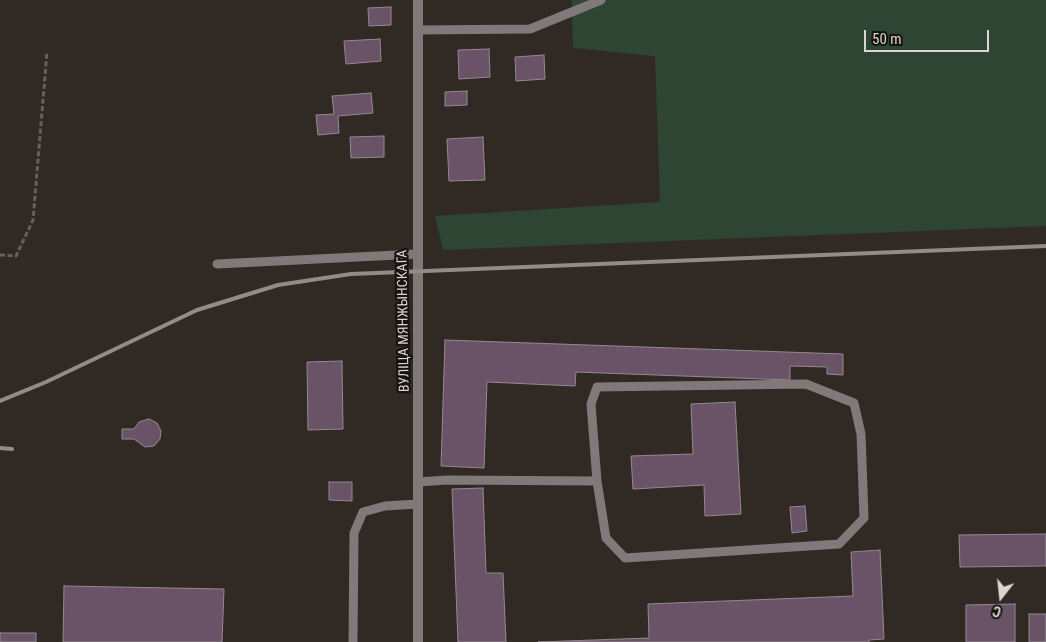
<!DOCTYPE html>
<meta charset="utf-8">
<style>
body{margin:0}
#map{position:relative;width:1046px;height:642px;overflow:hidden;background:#312a24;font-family:"Roboto Condensed",sans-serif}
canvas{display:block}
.north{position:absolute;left:976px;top:572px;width:50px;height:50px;-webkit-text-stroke:4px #171311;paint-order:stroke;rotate:196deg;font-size:14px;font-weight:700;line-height:20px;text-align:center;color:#d9d5d1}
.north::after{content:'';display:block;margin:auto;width:18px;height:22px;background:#d9d5d1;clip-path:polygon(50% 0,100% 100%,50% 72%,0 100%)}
.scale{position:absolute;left:864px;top:30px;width:125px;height:22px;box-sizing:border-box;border:2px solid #d9d5d1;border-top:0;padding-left:6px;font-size:15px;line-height:18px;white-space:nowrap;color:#d9d5d1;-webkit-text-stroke:4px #171311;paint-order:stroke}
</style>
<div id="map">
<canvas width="1046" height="642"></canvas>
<div class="north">С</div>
<div class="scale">50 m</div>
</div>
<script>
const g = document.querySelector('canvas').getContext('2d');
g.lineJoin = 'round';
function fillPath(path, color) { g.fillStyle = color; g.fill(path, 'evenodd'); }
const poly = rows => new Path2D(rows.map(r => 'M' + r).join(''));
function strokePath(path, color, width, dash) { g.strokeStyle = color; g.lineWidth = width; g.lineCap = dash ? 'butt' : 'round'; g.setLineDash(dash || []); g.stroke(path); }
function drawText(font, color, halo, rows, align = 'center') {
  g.font = font + ' "Roboto Condensed",sans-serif'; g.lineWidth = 4.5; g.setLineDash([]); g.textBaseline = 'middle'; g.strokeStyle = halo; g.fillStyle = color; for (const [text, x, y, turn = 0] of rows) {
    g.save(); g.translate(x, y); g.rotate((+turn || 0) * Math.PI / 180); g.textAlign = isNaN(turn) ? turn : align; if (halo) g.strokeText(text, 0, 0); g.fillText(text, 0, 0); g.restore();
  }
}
fillPath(poly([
 [572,0,1046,0,1046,226,443,250,435,216,660,202,655,56,573,48]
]), '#2f4533');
const building = poly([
 [391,7,391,25,369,26,368,8,391,7],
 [380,39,381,61,346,64,344,41,380,39],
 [489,49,490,77,459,79,458,50,489,49],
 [544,55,545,79,516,81,515,57,544,55],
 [467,91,467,105,445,106,445,92,467,91],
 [371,93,373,113,338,116,339,133,318,135,316,115,334,114,332,96,371,93],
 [384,136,384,157,351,158,350,137,384,136],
 [483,137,485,180,449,181,447,139,483,137],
 [445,340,843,354,843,375,827,374,827,367,790,366,790,380,576,372,575,386,487,382,484,468,441,466,445,340],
 [342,361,343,429,308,430,307,362,342,361],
 [735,402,741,514,705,516,704,485,633,489,631,456,693,454,691,404,735,402],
 [149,419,157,423,161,431,160,439,154,446,145,447,134,439,122,439,122,429,134,429,139,422,149,419],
 [329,482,352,482,352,501,329,500,329,482],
 [483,488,486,573,503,573,506,642,458,642,452,489,483,488],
 [805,506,807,531,792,533,790,507,805,506],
 [1046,534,1046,566,960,567,959,535,1046,534],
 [880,550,884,639,869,640,869,642,538,642,649,638,648,604,853,596,851,552,880,550],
 [64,586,224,589,222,642,63,642,64,586],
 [1015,604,1015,642,966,642,966,605,1015,604],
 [1029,614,1046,614,1046,642,1029,642,1029,614],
 [0,633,36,633,36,642,0,642,0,633]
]);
fillPath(building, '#6a5366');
strokePath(building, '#938a91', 1);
strokePath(poly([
 [0,255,16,256,33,220,47,52]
]), '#66605a', 3, [5, 2.5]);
strokePath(poly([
 [418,30,530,29,601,0],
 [217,264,417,254],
 [418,482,447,480,597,481,606,538,625,558,839,544,864,518,861,434,854,403,806,384,597,387,591,404,597,481],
 [353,642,354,533,363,512,385,506,418,504]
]), '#7f797a', 9);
strokePath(poly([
 [418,642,418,0]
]), '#7f797a', 10);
strokePath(poly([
 [0,401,46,382,197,310,278,285,351,274,1046,246],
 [0,448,12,449]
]), '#918c87', 4);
drawText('14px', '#d9d5d1', '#171311', [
 ["ВУЛІЦА МЯНЖЫНСКАГА",404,321,-91]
]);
</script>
